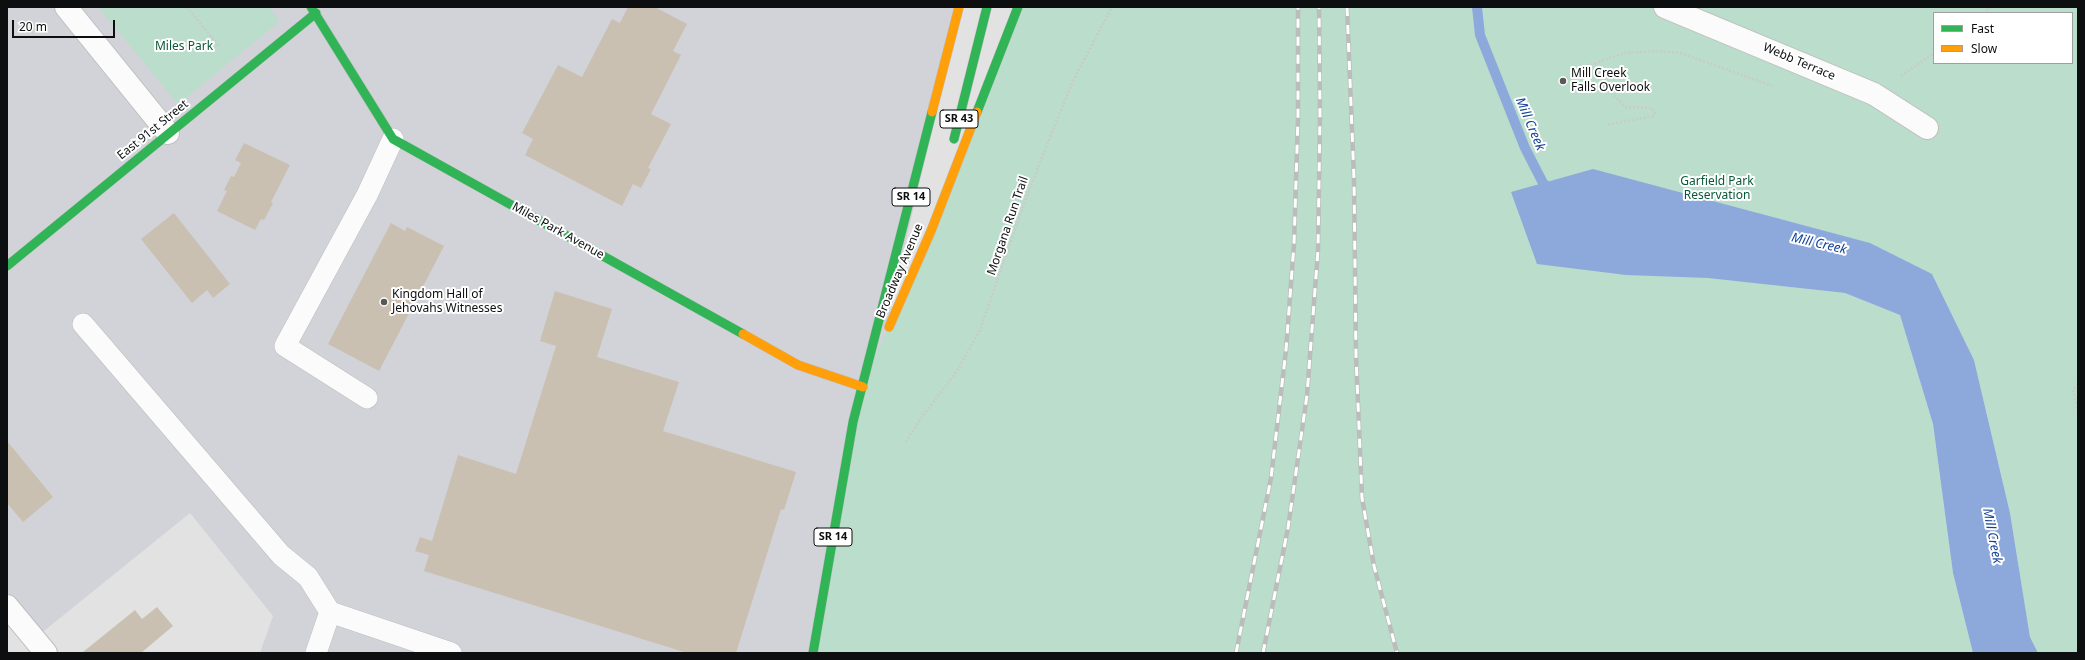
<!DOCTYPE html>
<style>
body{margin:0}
#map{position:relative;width:2085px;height:660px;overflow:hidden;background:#e2e2e3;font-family:"Noto Sans",sans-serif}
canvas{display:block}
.frame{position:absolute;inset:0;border:8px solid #0d0e0f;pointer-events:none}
.legend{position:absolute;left:1933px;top:12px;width:140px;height:52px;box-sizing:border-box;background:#fff;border:1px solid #9e9f9f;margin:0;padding:5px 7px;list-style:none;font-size:12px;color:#0d0e0f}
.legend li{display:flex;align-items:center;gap:8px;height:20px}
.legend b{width:20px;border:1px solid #9e9f9f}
.scale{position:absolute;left:12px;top:20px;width:103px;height:18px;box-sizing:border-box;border:2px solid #0d0e0f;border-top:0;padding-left:5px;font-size:12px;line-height:14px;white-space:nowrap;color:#0d0e0f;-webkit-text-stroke:3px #fff;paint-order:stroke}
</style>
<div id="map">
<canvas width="2085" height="660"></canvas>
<div class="frame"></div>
<ul class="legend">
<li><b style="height:5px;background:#30b455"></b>Fast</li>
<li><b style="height:5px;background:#ff9f0a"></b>Slow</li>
</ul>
<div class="scale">20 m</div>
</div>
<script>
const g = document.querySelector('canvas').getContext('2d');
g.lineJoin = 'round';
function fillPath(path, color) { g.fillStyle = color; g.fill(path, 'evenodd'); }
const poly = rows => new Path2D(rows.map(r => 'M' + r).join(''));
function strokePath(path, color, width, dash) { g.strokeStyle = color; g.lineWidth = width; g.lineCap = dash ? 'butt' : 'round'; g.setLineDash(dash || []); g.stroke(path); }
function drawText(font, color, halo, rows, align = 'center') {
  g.font = font + ' "Noto Sans",sans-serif'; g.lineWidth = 4; g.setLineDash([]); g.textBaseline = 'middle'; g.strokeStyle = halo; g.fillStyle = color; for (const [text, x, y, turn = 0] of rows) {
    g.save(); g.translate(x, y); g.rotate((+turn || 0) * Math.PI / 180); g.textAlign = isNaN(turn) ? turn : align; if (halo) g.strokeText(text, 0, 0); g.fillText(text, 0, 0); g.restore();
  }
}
fillPath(poly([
 [7,7,959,7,813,653,260,653,273,616,190,513,34,639,7,606]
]), '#d1d3d8');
fillPath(poly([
 [98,7,268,7,280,21,178,104],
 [1018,7,2078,7,2078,653,2038,653,2030,637,2010,513,1974,360,1932,274,1773,285,1845,293,1900,315,1933,424,1953,573,1973,653,813,653,863,387],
 [1934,13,2072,13,2072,63,1934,63]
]), '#badecb');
fillPath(poly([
 [1593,169,1870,243,1932,274,1974,360,2010,513,2030,637,2038,653,1973,653,1953,573,1933,424,1900,315,1845,293,1708,278,1626,275,1537,264,1511,192]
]), '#8da9db');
strokePath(poly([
 [1477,7,1480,35,1525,148,1543,183,1552,192]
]), '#8da9db', 10);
fillPath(poly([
 [628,7,655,7,687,24,673,51,681,55,651,114,671,124,648,168,651,169,641,188,633,184,622,206,525,155,533,139,522,133,558,65,582,77,612,19,620,23],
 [244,143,290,165,271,202,273,203,264,220,261,219,255,230,217,211,227,191,224,190,231,176,234,177,241,163,235,160],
 [174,213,230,284,213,298,207,290,192,303,141,239],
 [391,223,405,231,407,227,444,246,379,371,328,344],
 [555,291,612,309,597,357,679,382,663,431,796,472,784,510,781,509,736,653,687,653,424,571,429,555,415,551,420,537,432,541,458,455,516,474,556,346,540,341],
 [7,441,53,497,23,522,7,503],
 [157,607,173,626,141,653,83,652,135,610,142,619]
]), '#cac0b1');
const lane = poly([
 [83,324,281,555,308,577,330,612],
 [367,398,285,346,367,195,393,139],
 [316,653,330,612,451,653]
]);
const street = poly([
 [66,7,168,133],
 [1665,7,1874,94,1927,128],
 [7,606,46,653]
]);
const fast = poly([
 [311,7,393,139,743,334],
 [977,112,1018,7],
 [954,139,987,7],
 [7,266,316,13],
 [813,653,853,422,932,112]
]);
const slow = poly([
 [932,112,959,7],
 [889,327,931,231,977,112],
 [743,334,798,365,863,387]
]);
strokePath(lane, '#bfbfc0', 22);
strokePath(street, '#bfbfc0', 24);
strokePath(fast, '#bfbfc0', 10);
strokePath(slow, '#bfbfc0', 10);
strokePath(poly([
 [187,7,219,46],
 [1983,13,1991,7],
 [1587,66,1625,107,1652,108,1655,113,1653,116,1606,125],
 [1901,76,1934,53],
 [1563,81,1587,66,1624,53,1658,51,1681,53,1772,86],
 [2078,384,2073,390,2078,411],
 [906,442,919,421,957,371,980,330,1024,204,1052,132,1073,81,1112,7]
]), '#cacacb', 2.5, [2, 2]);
strokePath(lane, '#fbfbfb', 21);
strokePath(street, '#fbfbfb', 22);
strokePath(fast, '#30b455', 9);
strokePath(slow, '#ff9f0a', 9);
const rail = poly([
 [1347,7,1354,179,1356,356,1362,498,1374,566,1397,653],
 [1236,653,1271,478,1286,350,1294,244,1298,118,1298,7],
 [1263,653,1288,528,1307,395,1318,250,1320,114,1319,7]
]);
strokePath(rail, '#bbbcbc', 4.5);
strokePath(rail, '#fff', 3, [9]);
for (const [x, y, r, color] of [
 [1563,81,4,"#585859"],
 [384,302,4,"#585859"]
]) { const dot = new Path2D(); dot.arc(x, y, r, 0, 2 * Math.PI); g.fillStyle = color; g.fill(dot); strokePath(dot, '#fff', 1.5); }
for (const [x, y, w] of [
 [959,119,38],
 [911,197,38],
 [833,537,38]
]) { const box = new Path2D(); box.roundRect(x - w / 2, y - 9, w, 18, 3); g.fillStyle = '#fff'; g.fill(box); strokePath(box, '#0d0e0f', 1); }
drawText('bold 11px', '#0d0e0f', null, [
 ["SR 43",959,119],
 ["SR 14",911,197],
 ["SR 14",833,537]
]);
drawText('12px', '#0a5738', '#fff', [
 ["Miles Park",184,47],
 ["Garfield Park",1717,182],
 ["Reservation",1717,196]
]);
drawText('12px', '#0d0e0f', '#fff', [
 ["Webb Terrace",1799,62,23],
 ["East 91st Street",153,130,-39],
 ["Morgana Run Trail",1008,226,-71],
 ["Miles Park Avenue",558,231,29],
 ["Broadway Avenue",900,271,-67]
]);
drawText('12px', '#0d0e0f', '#fff', [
 ["Mill Creek",1571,74],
 ["Falls Overlook",1571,88],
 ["Kingdom Hall of",392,295],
 ["Jehovahs Witnesses",392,309]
], 'left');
drawText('italic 13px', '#144396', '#fff', [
 ["Mill Creek",1530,124,67],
 ["Mill Creek",1819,244,13],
 ["Mill Creek",1992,536,79]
]);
</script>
